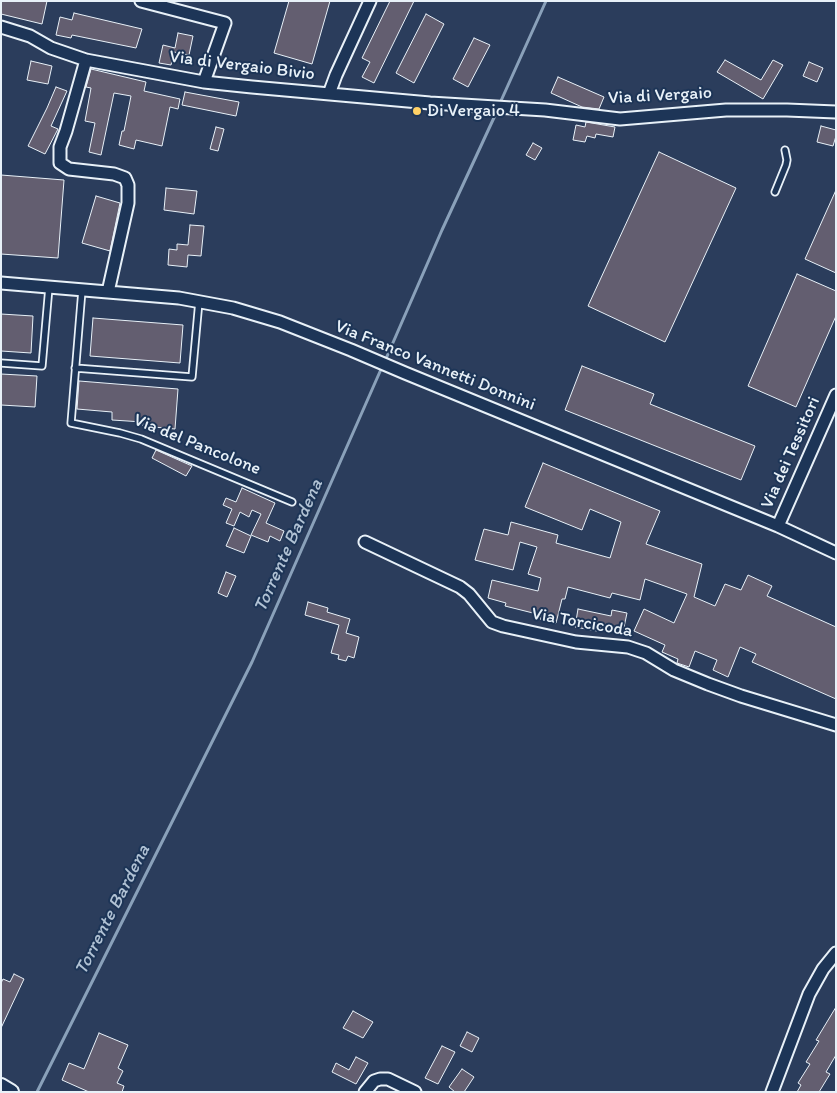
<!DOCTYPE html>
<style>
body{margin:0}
#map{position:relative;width:837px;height:1093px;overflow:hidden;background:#2b3d5c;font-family:Itim,sans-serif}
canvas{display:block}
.frame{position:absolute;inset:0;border:2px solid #e8f1f8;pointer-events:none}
</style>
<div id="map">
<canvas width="837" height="1093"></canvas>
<div class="frame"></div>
</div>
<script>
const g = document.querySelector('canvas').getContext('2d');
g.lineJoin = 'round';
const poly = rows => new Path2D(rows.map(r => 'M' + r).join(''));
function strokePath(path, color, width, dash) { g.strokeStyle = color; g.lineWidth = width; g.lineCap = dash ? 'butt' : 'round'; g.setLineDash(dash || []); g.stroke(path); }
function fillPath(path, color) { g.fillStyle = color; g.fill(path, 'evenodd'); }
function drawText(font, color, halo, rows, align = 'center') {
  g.font = font + ' Itim,sans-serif'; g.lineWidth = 4; g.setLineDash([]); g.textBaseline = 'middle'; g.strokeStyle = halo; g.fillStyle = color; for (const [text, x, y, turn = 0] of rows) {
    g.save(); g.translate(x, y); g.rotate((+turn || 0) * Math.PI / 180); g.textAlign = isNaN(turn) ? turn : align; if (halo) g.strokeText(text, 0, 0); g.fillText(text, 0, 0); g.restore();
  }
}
strokePath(poly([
 [500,103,546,1],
 [385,361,442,230,498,109],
 [37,1092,252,662,382,367]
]), '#8aa1ba', 3);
const building = poly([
 [1,1,47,1,42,24,1,14,1,1],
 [289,1,330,1,312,64,274,53,289,1],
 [390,1,414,1,374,83,362,77,370,62,362,58,390,1],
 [74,13,142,29,136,48,72,35,71,38,56,35,60,17,72,20,74,13],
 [426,14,444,24,414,83,396,73,426,14],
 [178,33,193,36,189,55,174,52,171,65,159,63,163,45,175,48,178,33],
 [474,38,490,45,468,87,453,79,474,38],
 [725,60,761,80,773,60,783,65,763,99,717,72,725,60],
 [31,61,52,66,48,84,27,80,31,61],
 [809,62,823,68,817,82,803,76,809,62],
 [91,69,146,82,144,91,180,99,178,109,170,107,162,146,136,140,134,149,119,145,122,131,124,131,131,96,114,93,101,155,89,152,95,123,85,121,91,88,86,87,91,69],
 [558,77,604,97,599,109,582,107,551,93,558,77],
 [56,87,67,91,51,126,58,129,45,154,28,146,47,108,56,87],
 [185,92,239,102,236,116,182,105,185,92],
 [586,122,615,127,613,137,596,134,595,138,587,136,585,142,573,140,576,125,585,127,586,122],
 [821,126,836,130,836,136,833,146,817,142,821,126],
 [216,127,224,129,218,151,210,149,216,127],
 [533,143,542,148,535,160,526,155,533,143],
 [659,152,736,188,665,342,588,306,659,152],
 [1,175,64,180,58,258,1,254,1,175],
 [166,188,197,191,194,214,164,210,166,188],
 [836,190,836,273,805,259,836,190],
 [96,196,120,203,110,251,82,243,96,196],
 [190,225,204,226,201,256,188,255,187,267,168,265,169,249,177,250,177,244,188,245,190,225],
 [797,274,836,291,836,316,796,407,748,386,797,274],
 [1,314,33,316,31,353,1,351,1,314],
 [93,318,183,325,180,363,90,356,93,318],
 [582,366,654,394,650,404,755,446,741,480,565,410,582,366],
 [1,374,37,376,35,407,1,405,1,374],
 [79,381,178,389,175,429,143,426,143,422,112,420,112,412,77,409,79,381],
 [156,450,192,466,186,476,152,458,156,450],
 [543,463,660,511,646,544,702,564,694,597,715,606,725,584,741,590,748,575,772,586,767,596,836,627,836,699,752,662,756,654,740,647,728,677,713,670,717,660,695,651,689,667,677,663,678,659,662,652,665,645,634,631,644,609,674,623,687,594,645,579,640,600,612,593,610,598,568,587,565,599,562,599,556,623,540,619,541,615,505,606,506,603,488,598,492,580,538,591,541,578,528,574,537,547,520,542,513,570,475,560,484,529,508,535,511,522,558,535,556,543,610,558,621,522,590,509,582,530,525,507,543,463],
 [242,488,275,503,266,523,284,531,280,541,270,536,268,542,251,535,261,514,252,510,249,517,240,512,234,526,226,523,232,509,223,505,226,498,236,502,242,488],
 [234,528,251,536,244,553,226,546,234,528],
 [226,572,236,576,227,597,218,593,226,572],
 [308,602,328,608,327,612,350,619,346,633,359,637,354,658,348,656,346,661,338,659,339,655,331,653,339,625,305,615,308,602],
 [578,609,611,616,612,610,627,613,623,632,598,627,597,631,575,627,578,609],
 [14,974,24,979,1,1028,1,983,3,979,10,982,14,974],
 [836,1007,836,1055,826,1072,830,1074,819,1092,797,1092,801,1085,798,1083,810,1064,806,1062,819,1041,816,1040,836,1007],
 [353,1011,373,1022,363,1038,343,1028,353,1011],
 [467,1032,479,1038,472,1052,460,1046,467,1032],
 [99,1033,128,1045,118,1068,123,1071,117,1083,124,1086,122,1092,89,1092,62,1080,69,1063,84,1069,99,1033],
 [442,1046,455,1052,438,1084,425,1078,442,1046],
 [356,1057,368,1063,356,1084,332,1072,336,1063,349,1070,356,1057],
 [462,1069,474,1077,464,1092,455,1092,449,1087,462,1069]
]);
fillPath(building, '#635e70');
strokePath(building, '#e8f1f8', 1);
const service = poly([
 [775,192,786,165,787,160,785,150],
 [82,290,71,423,120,433,141,439,292,502],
 [1,363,42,366,49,287],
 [75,368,192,377,199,301]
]);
const minor = poly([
 [141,1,225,23,204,82],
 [1,27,30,36,51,48,86,60,204,82,252,87,430,103,545,110,620,119,726,110,787,110,836,112],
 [86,60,66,131,60,147,60,163,69,169,114,174,125,178,128,185,128,203,108,292],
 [329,94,336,75,370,1],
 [1,283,179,298,233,308,280,322,351,350,405,373,778,526,836,553],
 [778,526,836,395],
 [365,542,460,587,469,594,492,622,503,626,576,642,628,647,646,653,674,670,708,684,741,696,836,725],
 [365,1092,374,1081,380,1079,388,1079,415,1092],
 [772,1092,809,994,823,969,836,953]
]);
const tertiary = poly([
 [1,1086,11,1092]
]);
strokePath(service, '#e8f1f8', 9);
strokePath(minor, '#e8f1f8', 15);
strokePath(tertiary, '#e8f1f8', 18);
strokePath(service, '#1d3557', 5.5);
strokePath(minor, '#1d3557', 11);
strokePath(tertiary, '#1d3557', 14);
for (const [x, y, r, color] of [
 [417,111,5,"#ffd166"]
]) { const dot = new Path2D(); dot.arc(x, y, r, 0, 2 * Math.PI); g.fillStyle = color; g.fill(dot); strokePath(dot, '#1d3557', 2); }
drawText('18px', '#e8f1f8', '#1d3557', [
 ["Via di Vergaio Bivio",242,66,7],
 ["Via di Vergaio",660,96,-3],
 ["Via Franco Vannetti Donnini",435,366,22],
 ["Via del Pancolone",197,445,22],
 ["Via dei Tessitori",791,453,-66],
 ["Via Torcicoda",582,623,10]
]);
drawText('18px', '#e8f1f8', '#1d3557', [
 ["Di Vergaio 4",427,111]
], 'left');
drawText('italic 19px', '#b1c2d4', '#1d3557', [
 ["Torrente Bardena",289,546,-66],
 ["Torrente Bardena",113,910,-63]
]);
</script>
